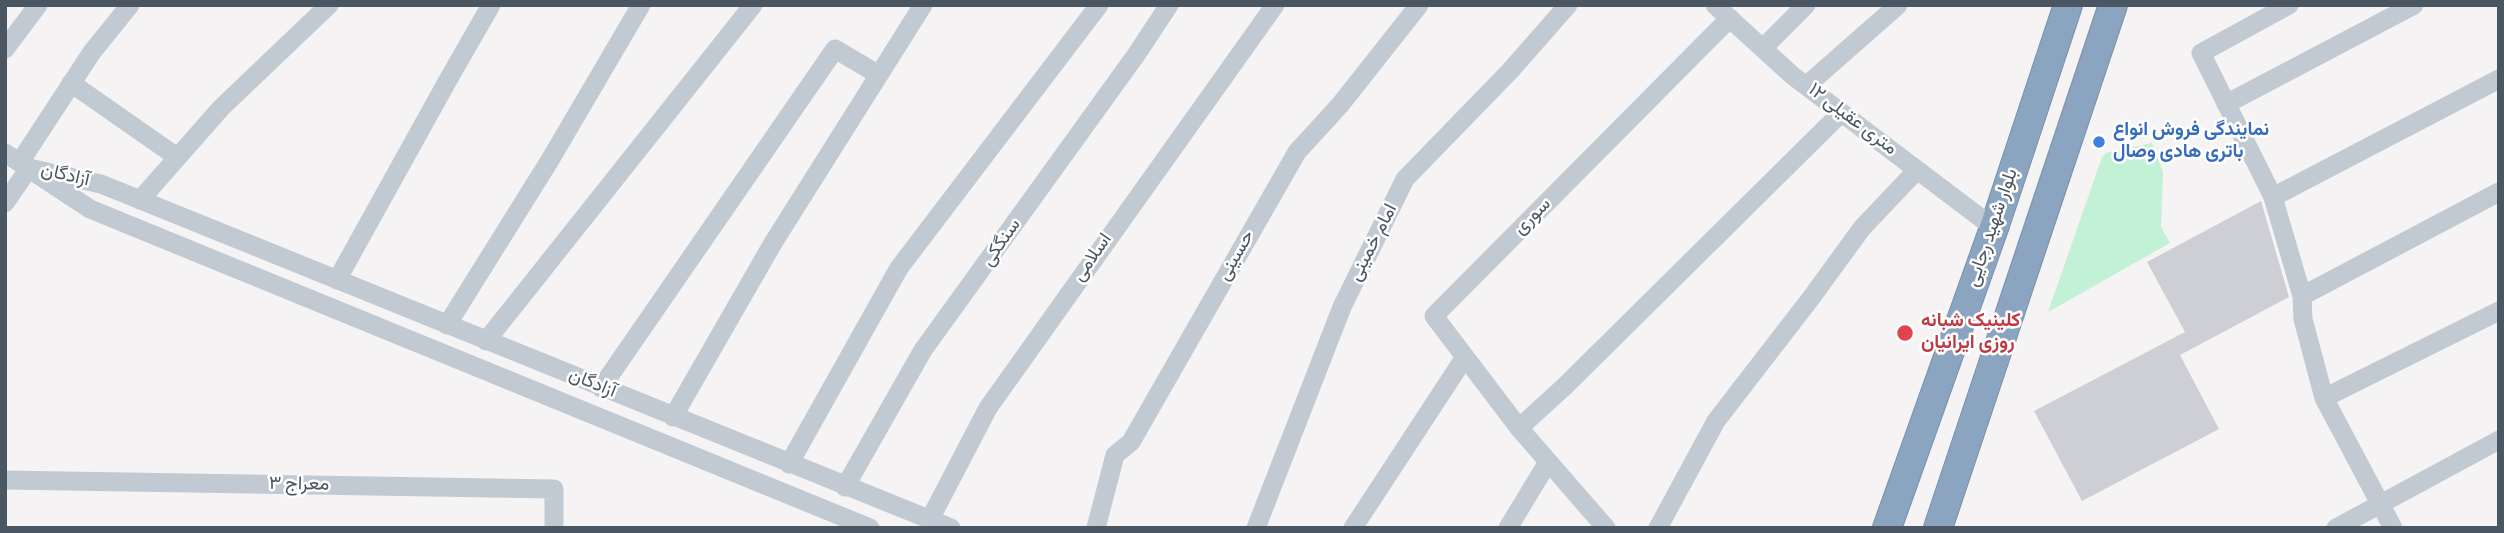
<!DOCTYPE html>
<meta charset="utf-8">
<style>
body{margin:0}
#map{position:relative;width:2504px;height:533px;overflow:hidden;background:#f5f3f3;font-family:"Source Sans 3",sans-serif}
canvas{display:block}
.frame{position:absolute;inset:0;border:7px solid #4a5661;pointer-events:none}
</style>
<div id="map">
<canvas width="2504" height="533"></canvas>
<div class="frame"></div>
</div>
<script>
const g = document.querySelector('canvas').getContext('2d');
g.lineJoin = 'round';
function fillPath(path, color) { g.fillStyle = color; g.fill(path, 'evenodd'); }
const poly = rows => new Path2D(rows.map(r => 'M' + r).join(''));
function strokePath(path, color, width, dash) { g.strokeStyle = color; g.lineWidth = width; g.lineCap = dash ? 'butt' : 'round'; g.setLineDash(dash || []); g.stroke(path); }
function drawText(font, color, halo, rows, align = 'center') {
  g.font = font + ' "Source Sans 3",Vazirmatn,sans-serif'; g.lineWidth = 5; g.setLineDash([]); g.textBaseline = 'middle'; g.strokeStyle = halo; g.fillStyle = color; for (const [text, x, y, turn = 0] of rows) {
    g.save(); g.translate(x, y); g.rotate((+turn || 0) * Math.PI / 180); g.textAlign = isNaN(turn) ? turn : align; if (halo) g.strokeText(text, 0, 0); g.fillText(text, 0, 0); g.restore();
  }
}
fillPath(poly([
 [2152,143,2163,172,2161,227,2170,243,2048,312,2102,157,2106,153]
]), '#c3f1d5');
fillPath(poly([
 [2261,201,2289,297,2180,355,2219,429,2082,501,2034,411,2185,332,2147,262]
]), '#cdcfd5');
const highway = poly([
 [1887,528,1994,228,2068,5],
 [1938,528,2113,5]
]);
strokePath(highway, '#7690ad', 30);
strokePath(poly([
 [1715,5,1793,76,1994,228],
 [2289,5,2201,53,2273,197,2302,296,2303,319,2324,398,2393,528],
 [1763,48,1806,5],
 [5,49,38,5],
 [71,83,177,157],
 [1806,86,1898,5],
 [2226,104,2414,5],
 [5,153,90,209,870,528],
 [20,162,92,52,130,5],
 [29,168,101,184,951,528],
 [2273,197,2499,79],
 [140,200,221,108,329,5],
 [5,203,29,168],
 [337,280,448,80,491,5],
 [2302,296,2499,192],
 [447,325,550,160,641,5],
 [486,341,753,5],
 [601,388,835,49,879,75],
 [2324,398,2499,311],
 [673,417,773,243,923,5],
 [1519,428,1434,316,1730,18],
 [789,464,899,268,1099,5],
 [5,480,554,489,554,528],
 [845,487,923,350,1136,55,1169,5],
 [929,521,988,408,1275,5],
 [1096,528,1115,455,1131,442,1297,152,1340,105,1419,5],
 [1256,528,1342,307,1405,179,1510,71,1568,5],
 [1353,528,1465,357],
 [1508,528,1548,462],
 [1606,528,1519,428,1565,386,1841,113],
 [1658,528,1716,421,1811,298,1862,228,1917,170],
 [2336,528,2499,440]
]), '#c1cad2', 19);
strokePath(highway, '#8ba5c1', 28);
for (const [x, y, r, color] of [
 [2099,142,7,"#3f7fe0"],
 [1905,333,9,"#e0444e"]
]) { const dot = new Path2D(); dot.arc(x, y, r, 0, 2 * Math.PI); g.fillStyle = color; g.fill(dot); strokePath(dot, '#fff', 2.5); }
drawText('19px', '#4a5661', '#fff', [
 ["۱۲ متری عقیلی",1852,120,37],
 ["آزادگان",65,176,13],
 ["سوری",1533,217,-45],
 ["بلوار شهید رجایی",1993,228,-71],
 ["سنگکی",1002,243,-55],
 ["امام خمینی",1374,243,-63],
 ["حسینی",1237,256,-60],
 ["اسلامی",1093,258,-55],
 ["آزادگان",592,384,22],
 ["معراج ۳",299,485,1]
]);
drawText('bold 19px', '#366cbe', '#fff', [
 ["نمایندگی فروش انواع",2113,131],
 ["باتری هادی وصال",2113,153]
], 'left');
drawText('bold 19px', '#be3a42', '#fff', [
 ["کلینیک شبانه",1921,322],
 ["روزی ایرانیان",1921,344]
], 'left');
</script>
